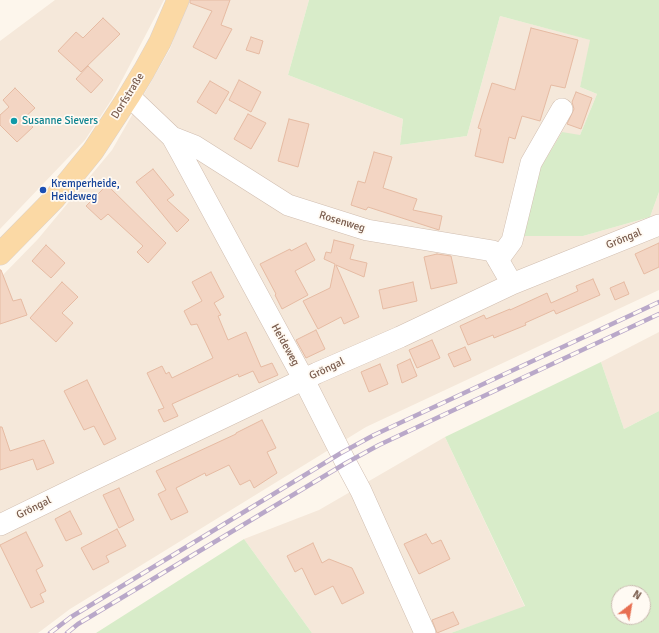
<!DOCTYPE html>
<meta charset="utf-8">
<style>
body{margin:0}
#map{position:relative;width:659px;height:633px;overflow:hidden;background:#fdf6ec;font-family:Signika,sans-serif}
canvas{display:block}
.north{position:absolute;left:611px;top:585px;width:40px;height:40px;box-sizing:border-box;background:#fffaf3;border:1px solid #cabbb1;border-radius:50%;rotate:31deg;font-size:11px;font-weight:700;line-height:16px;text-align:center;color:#7a5c4d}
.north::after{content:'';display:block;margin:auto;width:14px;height:18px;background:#e76f51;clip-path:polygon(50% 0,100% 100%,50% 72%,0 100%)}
</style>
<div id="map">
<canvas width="659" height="633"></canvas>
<div class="north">N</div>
</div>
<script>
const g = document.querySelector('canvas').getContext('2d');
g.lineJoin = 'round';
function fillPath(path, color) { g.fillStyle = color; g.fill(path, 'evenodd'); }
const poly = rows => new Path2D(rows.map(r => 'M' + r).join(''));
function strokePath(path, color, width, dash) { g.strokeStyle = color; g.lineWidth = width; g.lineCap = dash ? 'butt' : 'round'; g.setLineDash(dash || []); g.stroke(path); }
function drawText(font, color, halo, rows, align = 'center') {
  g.font = font + ' Signika,sans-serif'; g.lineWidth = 3.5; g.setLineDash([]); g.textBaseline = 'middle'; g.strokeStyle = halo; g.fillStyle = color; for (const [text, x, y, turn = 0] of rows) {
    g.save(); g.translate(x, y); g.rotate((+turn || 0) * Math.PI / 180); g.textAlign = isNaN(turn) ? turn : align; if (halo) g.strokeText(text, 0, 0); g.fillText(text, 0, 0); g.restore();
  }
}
fillPath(poly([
 [55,0,164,0,112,99,85,140,0,229,0,41],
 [188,0,309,0,288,75,403,119,400,145,467,136,500,16,591,40,580,87,597,94,580,135,583,236,650,217,659,192,659,290,366,427,70,609,38,633,0,633,0,278,38,239,112,150,170,49],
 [659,332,659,411,624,429,601,362],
 [445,437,525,607,451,633,312,633,244,539,319,510]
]), '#f5e8da');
fillPath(poly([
 [309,0,659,0,659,192,650,217,583,236,518,236,531,184,562,132,580,135,597,94,580,87,590,40,500,16,467,136,400,145,403,119,288,75],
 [601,362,624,429,659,411,659,633,451,633,525,606,445,437],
 [619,593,643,593,643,617,619,617],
 [244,539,312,633,96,633]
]), '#d8ecc9');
const building = poly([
 [190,0,230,0,221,25,232,29,216,59,193,47,212,11,190,3,190,0],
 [103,18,120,34,81,72,58,51,76,32,83,38,103,18],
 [531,28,578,40,565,88,551,85,540,121,522,116,515,139,509,137,503,163,475,156,481,129,478,128,492,83,515,90,531,28],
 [251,37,263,41,259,54,246,50,251,37],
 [88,66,103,80,91,93,76,79,88,66],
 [239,80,261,92,251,112,229,100,239,80],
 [210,81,229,92,216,114,197,102,210,81],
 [15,88,35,108,24,118,33,127,17,142,0,125,0,115,9,107,3,100,15,88],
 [576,92,592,98,581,129,567,124,574,109,572,102,576,92],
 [248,114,266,123,251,149,234,139,248,114],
 [289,119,309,124,298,167,278,161,289,119],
 [374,152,392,157,383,188,417,199,413,210,442,216,439,230,368,207,366,210,351,205,358,181,365,183,374,152],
 [153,169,174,195,167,200,189,220,177,232,136,182,153,169],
 [107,185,166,243,148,263,137,252,143,246,108,214,101,220,86,206,107,185],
 [334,240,354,245,350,259,367,263,364,277,336,265,359,317,344,324,341,317,318,329,303,301,330,288,335,264,324,259,326,252,331,253,334,240],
 [306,243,315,260,295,271,308,295,282,309,275,295,276,294,260,264,290,249,291,251,306,243],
 [659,243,659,267,644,274,635,254,659,243],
 [46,245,65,263,51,278,32,261,46,245],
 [437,254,451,256,457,283,431,289,424,257,437,254],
 [0,270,1,270,13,301,21,299,27,315,0,324,0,270],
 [211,272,224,297,214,303,221,315,218,316,228,340,246,332,261,367,272,363,278,375,259,383,253,371,239,377,238,374,172,404,178,416,164,422,158,410,164,408,147,373,162,366,166,374,169,372,172,378,213,358,197,324,191,325,184,311,202,301,192,282,211,272],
 [593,279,600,295,556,314,554,310,525,323,526,325,494,338,493,335,468,345,460,326,484,315,486,319,510,309,510,310,547,293,551,303,578,291,576,286,593,279],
 [62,282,78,297,62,313,73,323,56,342,30,318,62,282],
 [413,282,417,301,383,309,379,290,413,282],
 [624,282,629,294,615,300,610,288,624,282],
 [316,330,325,349,306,358,296,340,316,330],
 [432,340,440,358,417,368,409,350,432,340],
 [465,347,471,360,454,367,448,354,465,347],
 [410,359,417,376,402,383,397,365,410,359],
 [380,364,388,384,369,392,361,372,380,364],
 [87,380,116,439,104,445,94,426,84,430,64,391,87,380],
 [262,420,276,448,267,452,277,473,254,488,250,480,240,485,229,465,206,476,205,473,176,488,188,512,171,520,158,494,166,490,156,471,236,434,236,433,262,420],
 [0,427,2,427,10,451,44,440,54,463,37,470,33,459,0,470,0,427],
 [119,488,134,520,119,528,103,495,119,488],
 [70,511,82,534,66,541,55,519,70,511],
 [117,529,126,546,106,556,109,562,93,570,81,548,117,529],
 [26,532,43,566,36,570,46,591,40,594,44,602,31,608,0,545,26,532],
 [426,534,432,544,441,540,450,559,419,574,404,544,426,534],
 [313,543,322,563,329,559,352,568,364,593,342,604,333,586,315,595,302,568,295,572,287,556,313,543],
 [453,612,459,624,437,633,432,620,453,612]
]);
fillPath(building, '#f3d5c3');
strokePath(building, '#e6bba3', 1);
const minor = poly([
 [129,96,172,137,182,155,304,380,346,463,361,491,425,633],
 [172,137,195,146,288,205,367,230,493,251,512,284],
 [498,260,512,241,531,163,562,109],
 [0,525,86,483,317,373,400,337,512,284,659,225]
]);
const major = poly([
 [0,254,54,199,93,151,129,96,144,71,160,42,178,0]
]);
strokePath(minor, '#d1beb0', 22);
strokePath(major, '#dad1cd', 23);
strokePath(minor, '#fff', 21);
strokePath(major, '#fbd9a5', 22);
const rail = poly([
 [50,633,71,617,341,453,374,435,659,302],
 [67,633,78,624,346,463,379,445,659,314]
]);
strokePath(rail, '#b9a8c9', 4.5);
strokePath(rail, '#fffaf3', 3, [9]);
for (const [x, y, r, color] of [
 [14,121,4,"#0f9aa8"],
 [43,190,4,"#1a4fb4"]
]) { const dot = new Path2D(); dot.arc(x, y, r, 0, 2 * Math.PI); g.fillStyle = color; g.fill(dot); strokePath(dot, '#fffaf3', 1.5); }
drawText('11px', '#7a5c4d', '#fffaf3', [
 ["Dorfstraße",128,96,-58],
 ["Rosenweg",342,222,17],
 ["Gröngal",624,239,-22],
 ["Heideweg",285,345,61],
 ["Gröngal",327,369,-25],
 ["Gröngal",34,508,-26]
]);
drawText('11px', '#0d838f', '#fffaf3', [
 ["Susanne Sievers",22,121]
], 'left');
drawText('11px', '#164399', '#fffaf3', [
 ["Kremperheide,",51,184],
 ["Heideweg",51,197]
], 'left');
</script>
